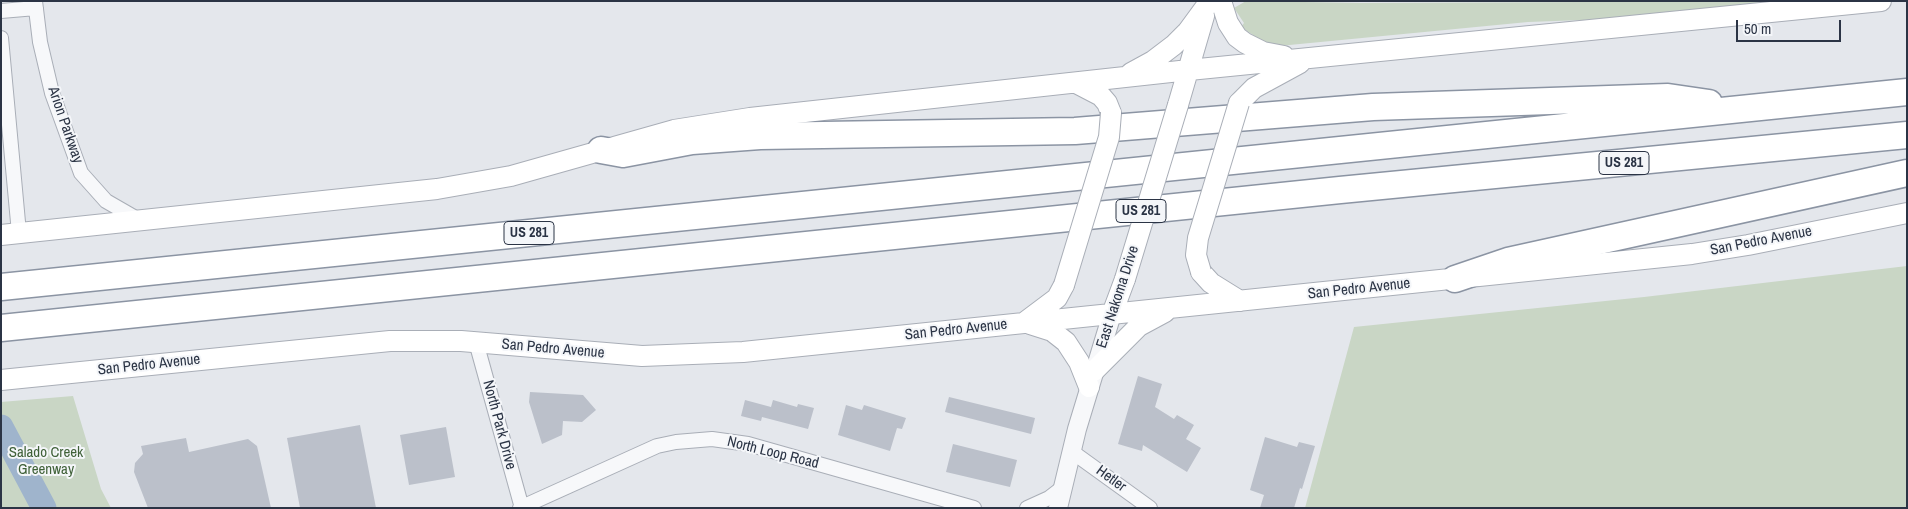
<!DOCTYPE html>
<style>
body{margin:0}
#map{position:relative;width:1908px;height:509px;overflow:hidden;background:#e4e7ec;font-family:"Archivo Narrow",sans-serif}
canvas{display:block}
.frame{position:absolute;inset:0;border:2px solid #2b3445;pointer-events:none}
.scale{position:absolute;left:1736px;top:20px;width:105px;height:22px;box-sizing:border-box;border:2px solid #2b3445;border-top:0;padding-left:6px;font-size:15px;line-height:18px;white-space:nowrap;color:#2b3445;-webkit-text-stroke:4px #f4f6f9;paint-order:stroke}
</style>
<div id="map">
<canvas width="1908" height="509"></canvas>
<div class="frame"></div>
<div class="scale">50 m</div>
</div>
<script>
const g = document.querySelector('canvas').getContext('2d');
g.lineJoin = 'round';
function fillPath(path, color) { g.fillStyle = color; g.fill(path, 'evenodd'); }
const poly = rows => new Path2D(rows.map(r => 'M' + r).join(''));
function strokePath(path, color, width, dash) { g.strokeStyle = color; g.lineWidth = width; g.lineCap = dash ? 'butt' : 'round'; g.setLineDash(dash || []); g.stroke(path); }
function drawText(font, color, halo, rows, align = 'center') {
  g.font = font + ' "Archivo Narrow",sans-serif'; g.lineWidth = 4; g.setLineDash([]); g.textBaseline = 'middle'; g.strokeStyle = halo; g.fillStyle = color; for (const [text, x, y, turn = 0] of rows) {
    g.save(); g.translate(x, y); g.rotate((+turn || 0) * Math.PI / 180); g.textAlign = isNaN(turn) ? turn : align; if (halo) g.strokeText(text, 0, 0); g.fillText(text, 0, 0); g.restore();
  }
}
fillPath(poly([
 [1246,1,1362,3,1807,1,1638,18,1528,22,1279,46,1265,43,1241,27,1244,23,1234,8],
 [1907,266,1907,508,1305,508,1354,327,1644,297],
 [73,396,101,489,111,508,1,508,1,402]
]), '#c9d6c5');
strokePath(poly([
 [1,427,44,508]
]), '#9fb4cc', 25);
fillPath(poly([
 [1138,376,1162,384,1155,407,1174,419,1177,415,1194,425,1186,439,1201,448,1187,472,1143,445,1142,451,1118,444],
 [530,392,583,395,596,410,582,422,563,421,562,435,542,444,529,402],
 [949,397,1035,418,1031,434,945,412],
 [745,400,771,407,773,400,797,407,798,404,814,408,808,429,762,417,761,421,741,416],
 [846,405,862,410,864,405,906,418,902,429,897,428,890,451,838,435],
 [360,425,376,508,300,508,287,438],
 [446,427,455,477,409,485,400,435],
 [1265,437,1297,447,1299,442,1315,446,1302,489,1300,488,1294,508,1260,508,1264,495,1250,490],
 [186,438,189,452,248,439,257,446,271,508,148,508,134,472,135,463,143,454,141,446],
 [953,444,1017,460,1010,487,946,472]
]), '#bbc0ca');
const minor = poly([
 [35,1,40,42,52,93,81,173,106,201,139,220],
 [1,11,36,8],
 [1,38,19,233],
 [476,342,522,508],
 [1071,451,1150,508],
 [520,508,657,446,676,442,712,439,748,444,974,508],
 [1027,508,1049,498,1062,488]
]);
const tertiary = poly([
 [1058,508,1077,429,1112,314]
]);
const secondary = poly([
 [1221,1,1228,23,1237,37,1245,43,1263,52,1284,56],
 [1131,73,1153,61,1174,45,1188,31,1207,5],
 [1076,83,1101,96,1107,103,1111,113],
 [1239,103,1254,88,1300,63],
 [1178,105,1204,16],
 [1,235,437,189,511,176,674,130,750,118,1189,70,1881,1],
 [1201,272,1211,283,1240,301],
 [1112,314,1125,279],
 [1025,322,1057,298,1064,285],
 [1030,324,1052,331,1066,342,1079,362,1089,387],
 [1094,371,1139,326,1165,312],
 [1,380,390,341,461,341,642,356,743,352,1692,254,1748,245,1907,213]
]);
const motorway = poly([
 [601,150,623,154,692,141,760,136,1075,131,1373,107,1668,97,1709,103],
 [1455,279,1508,261,1907,173],
 [1,287,1907,92],
 [1,328,1340,190,1907,135]
]);
strokePath(minor, '#a9aeb7', 16);
strokePath(tertiary, '#a9aeb7', 20);
strokePath(secondary, '#a9aeb7', 22);
strokePath(motorway, '#8b94a3', 29);
strokePath(minor, '#f7f8fa', 14);
strokePath(tertiary, '#f7f8fa', 18);
strokePath(secondary, '#fff', 20);
strokePath(motorway, '#fff', 26);
const secondaryBridge = poly([
 [1201,272,1196,255,1198,238,1239,103],
 [1125,279,1178,105],
 [1064,285,1109,137,1111,113]
]);
strokePath(secondaryBridge, '#a9aeb7', 22, []);
strokePath(secondaryBridge, '#fff', 20);
for (const [x, y, w] of [
 [1624,163,50],
 [1141,211,50],
 [529,233,50]
]) { const box = new Path2D(); box.roundRect(x - w / 2, y - 11.5, w, 23, 4); g.fillStyle = '#f4f6f9'; g.fill(box); strokePath(box, '#2b3445', 1); }
drawText('bold 14px', '#2b3445', null, [
 ["US 281",1624,163],
 ["US 281",1141,211],
 ["US 281",529,233]
]);
drawText('15px', '#2b3445', '#f4f6f9', [
 ["Arion Parkway",65,125,71],
 ["San Pedro Avenue",1761,241,-11],
 ["San Pedro Avenue",1359,289,-6],
 ["East Nakoma Drive",1118,297,-72],
 ["San Pedro Avenue",956,330,-6],
 ["San Pedro Avenue",553,349,5],
 ["San Pedro Avenue",149,365,-6],
 ["North Park Drive",499,425,75],
 ["North Loop Road",773,453,14],
 ["Hetler",1111,479,36]
]);
drawText('15px', '#3f6138', '#f4f6f9', [
 ["Salado Creek",46,453],
 ["Greenway",46,470]
]);
</script>
